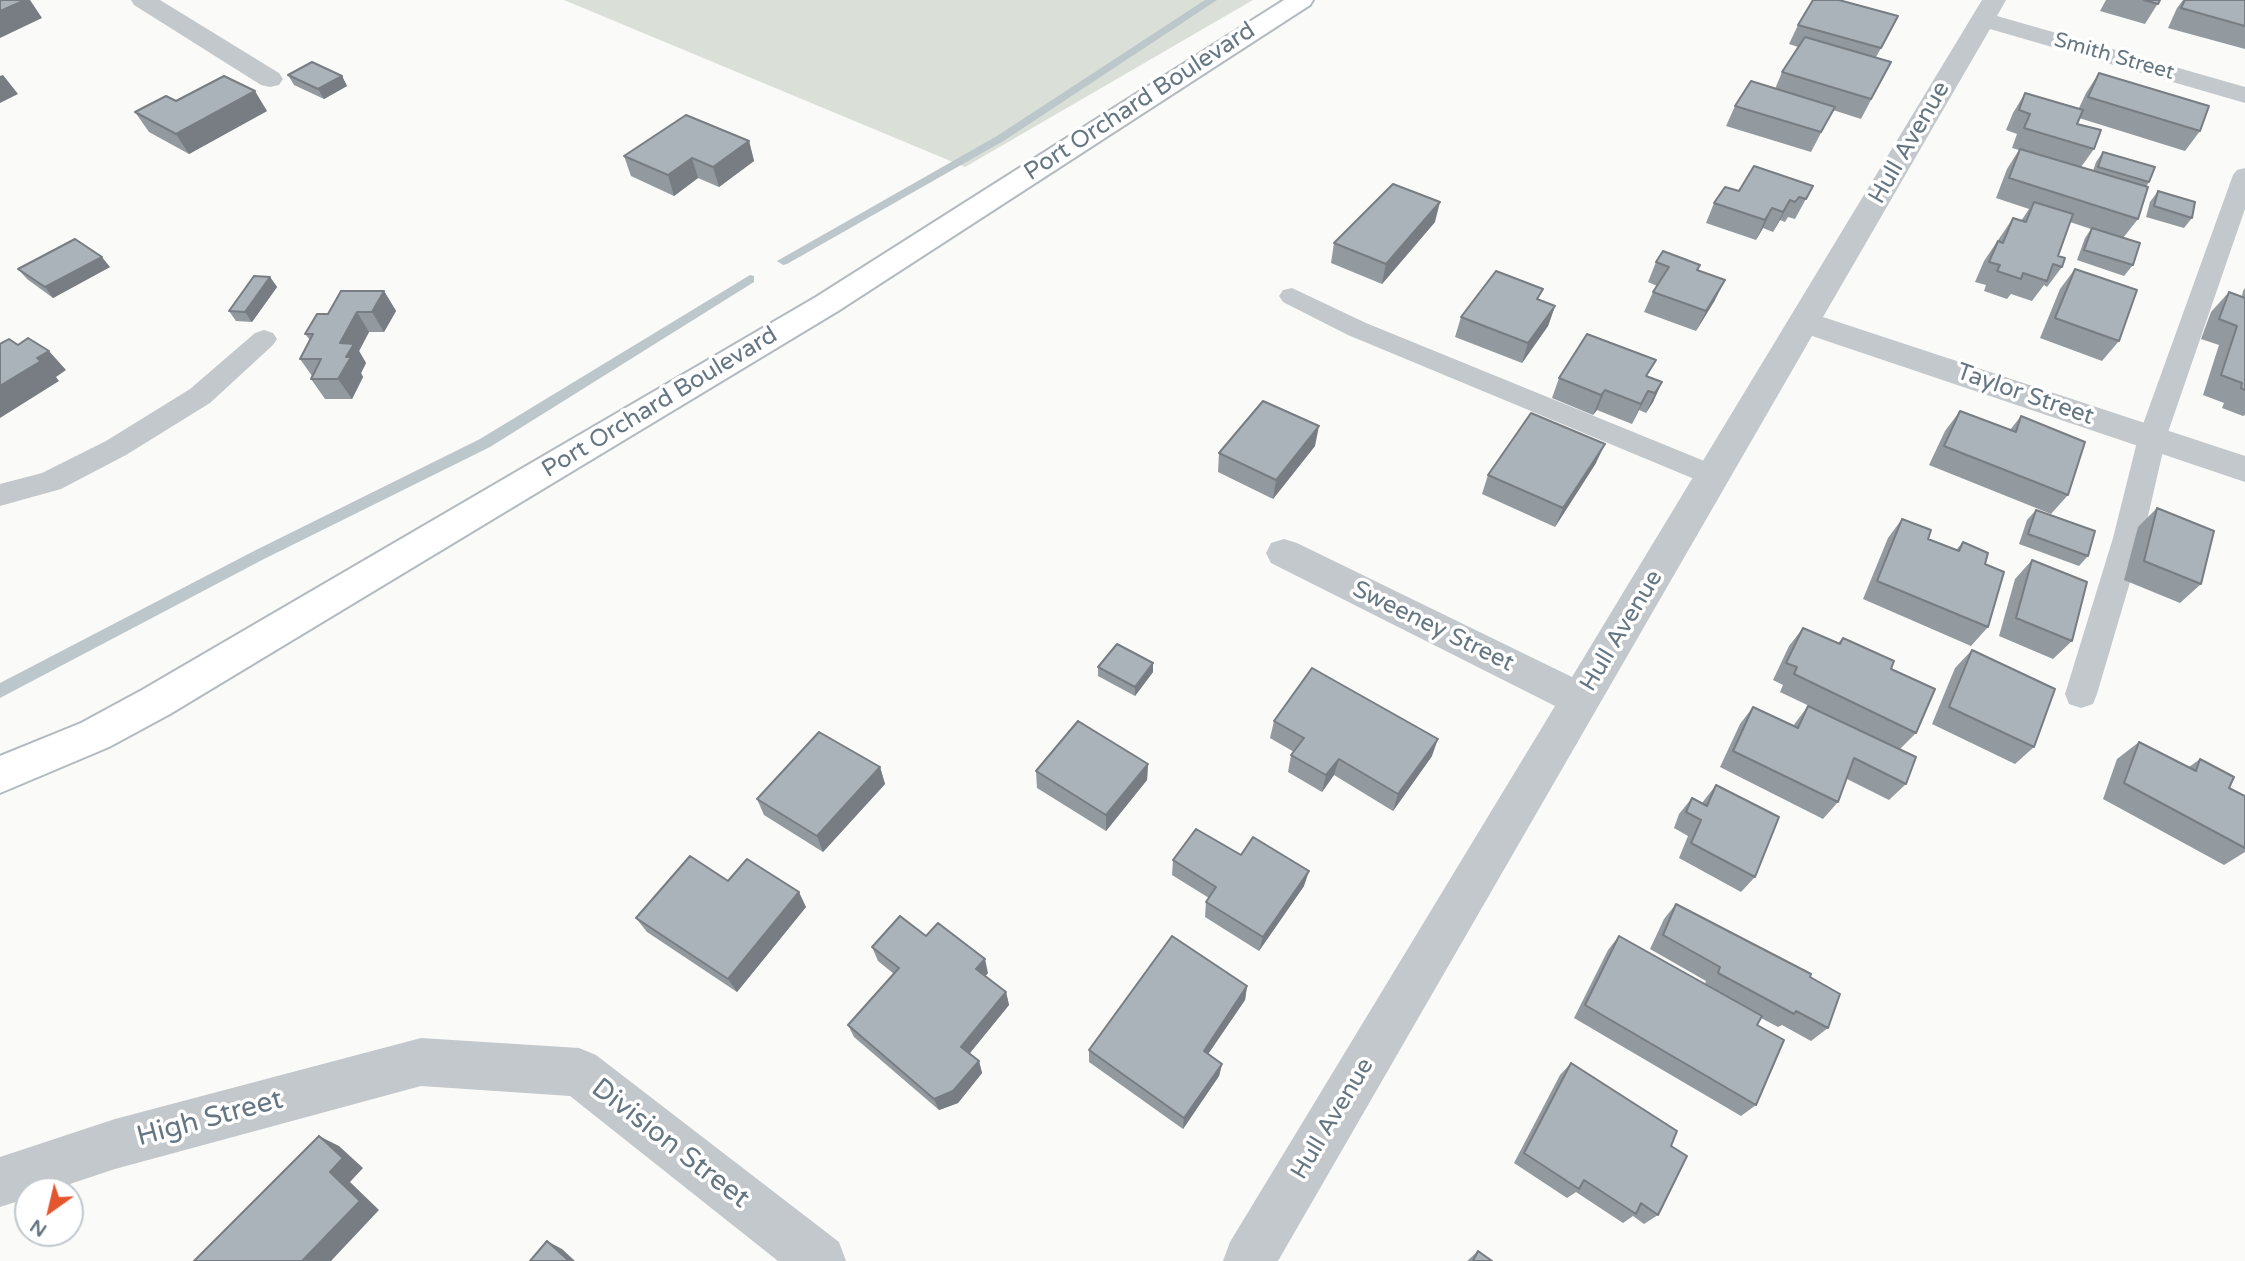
<!DOCTYPE html>
<style>
body{margin:0}
#map{position:relative;width:2245px;height:1261px;overflow:hidden;background:#fafaf8;font-family:"Varela Round",sans-serif}
canvas{display:block}
.north{position:absolute;left:14px;top:1177px;width:70px;height:70px;box-sizing:border-box;background:#fff;border:2px solid #c1c8cd;border-radius:50%;rotate:214deg;font-size:19px;font-weight:700;line-height:28px;text-align:center;color:#657683}
.north::after{content:'';display:block;margin:auto;width:24px;height:32px;background:#e4572e;clip-path:polygon(50% 0,100% 100%,50% 72%,0 100%)}
</style>
<div id="map">
<canvas width="2245" height="1261"></canvas>
<div class="north">N</div>
</div>
<script>
const g = document.querySelector('canvas').getContext('2d');
g.lineJoin = 'round';
function fillPath(path, color) { g.fillStyle = color; g.fill(path, 'evenodd'); }
const poly = rows => new Path2D(rows.map(r => 'M' + r).join(''));
function strokePath(path, color, width, dash) { g.strokeStyle = color; g.lineWidth = width; g.lineCap = dash ? 'butt' : 'round'; g.setLineDash(dash || []); g.stroke(path); }
function drawText(font, color, halo, rows, align = 'center') {
  g.font = font + ' "Varela Round",sans-serif'; g.lineWidth = 7; g.setLineDash([]); g.textBaseline = 'middle'; g.strokeStyle = halo; g.fillStyle = color; for (const [text, x, y, turn = 0] of rows) {
    g.save(); g.translate(x, y); g.rotate((+turn || 0) * Math.PI / 180); g.textAlign = isNaN(turn) ? turn : align; if (halo) g.strokeText(text, 0, 0); g.fillText(text, 0, 0); g.restore();
  }
}
fillPath(poly([
 [564,0,1253,0,965,167]
]), '#dadfd7');
fillPath(poly([
 [1205,0,1217,0,1005,140,787,264,783,265,777,261,997,136,1205,0],
 [750,275,754,276,754,282,490,447,264,559,0,698,0,683,254,551,480,439,750,275]
]), '#bbc7cb');
const secondary = poly([
 [1284,0,1313,0,1310,5,838,311,170,714,109,747,0,793,0,756,81,723,142,690,816,297,1284,0]
]);
strokePath(secondary, '#b3babf', 4);
fillPath(poly([
 [2245,168,2245,209,2166,438,2143,538,2097,694,2093,704,2081,708,2069,704,2065,694,2113,538,2138,438,2233,175,2237,170,2245,168],
 [1292,288,1366,323,1724,469,1728,476,1724,483,1714,487,1704,483,1348,335,1283,302,1279,296,1283,290,1292,288],
 [264,330,273,333,277,339,273,345,210,403,126,455,61,489,0,506,0,484,42,473,106,441,190,389,255,333,264,330]
]), '#c3c8cc');
fillPath(poly([
 [131,0,160,0,279,73,283,79,279,85,270,87,261,85,134,5,131,0],
 [1982,0,2006,0,1997,16,2245,87,2245,103,1990,29,1823,317,2245,456,2245,482,1812,336,1278,1261,1223,1261,1230,1242,1555,706,1271,563,1266,553,1271,543,1284,539,1297,543,1572,677,1982,0]
]), '#c3c8cc');
fillPath(poly([
 [421,1038,579,1048,596,1055,839,1242,846,1261,778,1261,570,1096,421,1086,115,1169,49,1191,28,1191,28,1198,0,1207,0,1157,115,1119,421,1038]
]), '#c3c8cc');
fillPath(secondary, '#fff');
fillPath(poly([
 [2106,0,2160,0,2145,24,2100,11],
 [2183,0,2245,0,2245,49,2168,28,2177,8],
 [1798,25,1888,36,1876,57,1891,62,1861,119,1833,110,1811,152,1726,126,1735,106,1775,89,1782,72,1798,47,1789,44],
 [2099,73,2200,131,2185,151,2079,118,2077,124,2094,149,2081,167,2093,171,2096,162,2103,152,2149,182,2146,187,2138,219,2123,238,2133,265,2124,276,2077,260,2085,238,2091,229,2070,222,2058,256,2062,267,2047,287,2044,285,2032,301,2011,294,2007,299,1984,291,1986,285,1975,282,1984,261,2013,218,2021,221,2029,209,1996,198,2007,169,2019,150,2012,148,2017,134,2006,130,2013,113,2025,93,2079,108,2086,93],
 [288,75,342,76,347,86,324,99,294,85],
 [176,101,267,111,189,154,149,132,135,112],
 [749,141,754,161,719,187,698,178,674,196,631,176,624,156],
 [1813,186,1795,219,1788,217,1785,222,1780,220,1773,232,1763,228,1756,240,1706,223,1714,203,1739,191],
 [2158,191,2192,218,2184,228,2146,217,2150,202],
 [1435,222,1382,284,1331,263,1334,243],
 [1656,262,1698,270,1715,300,1696,331,1644,312,1653,292,1657,286,1648,282],
 [110,267,53,298,27,279,18,269],
 [2075,269,2119,341,2102,361,2040,338,2060,289],
 [270,277,277,287,252,322,236,321,229,311],
 [2245,288,2245,415,2243,416,2222,408,2224,403,2203,395,2219,345,2201,339,2211,312,2229,292,2242,296,2243,291],
 [384,291,396,311,384,332,369,332,359,351,366,363,361,373,363,377,352,399,325,399,311,379,312,376,300,359,310,340,305,334,328,314],
 [1539,300,1555,306,1548,326,1522,363,1455,337,1461,317],
 [1648,377,1662,382,1653,402,1646,413,1639,410,1632,424,1597,410,1593,415,1552,398,1559,378],
 [1960,411,2010,430,2021,416,2068,495,2051,514,1929,465,1945,431],
 [1315,446,1273,499,1218,472,1219,453],
 [1596,463,1555,527,1482,494,1488,475],
 [2157,508,2201,584,2180,603,2124,580,2138,527],
 [2036,510,2088,556,2079,566,2019,544,2027,520],
 [1902,519,1928,539,1956,550,1963,542,1985,564,1988,627,1971,646,1863,599,1888,538],
 [2032,560,2072,641,2053,659,1999,636,2015,579],
 [1803,628,1838,643,1843,638,1891,669,1916,733,1900,749,1906,784,1889,800,1847,779,1838,802,1823,819,1720,767,1740,724,1753,707,1793,726,1808,706,1849,725,1780,692,1783,685,1773,680,1789,646],
 [1972,650,2034,747,2015,764,1932,724,1955,668],
 [1098,667,1153,672,1135,696,1098,676],
 [1274,721,1432,756,1393,811,1334,775,1322,792,1288,772,1291,755,1294,752,1270,738],
 [2139,742,2189,767,2200,759,2229,788,2245,796,2245,852,2224,865,2103,799,2117,759],
 [1148,764,1147,780,1106,831,1037,788,1036,771],
 [880,767,885,784,823,852,764,815,757,799],
 [1716,785,1755,877,1741,892,1679,858,1688,836,1674,828,1679,814,1692,798,1702,803],
 [1241,855,1304,886,1259,951,1205,917,1206,902,1209,898,1172,875,1173,860],
 [728,881,806,907,737,992,647,932,636,918],
 [1676,904,1810,977,1828,1028,1811,1041,1782,1025,1778,1027,1761,1018,1757,1025,1756,1105,1741,1116,1574,1018,1608,950,1619,936,1705,984,1706,981,1650,949,1664,919],
 [926,936,988,973,985,976,1006,992,1009,1005,970,1053,979,1061,982,1073,958,1103,939,1110,854,1037,848,1025,894,974,878,961,872,947],
 [1247,986,1245,1000,1208,1054,1222,1064,1219,1076,1183,1129,1089,1062,1089,1050],
 [1571,1063,1671,1146,1658,1215,1644,1224,1633,1216,1623,1223,1576,1192,1567,1198,1514,1163,1560,1075],
 [1478,1251,1492,1261,1467,1261]
]), '#929a9f');
fillPath(poly([
 [25,0,30,0,42,18,0,38,0,11],
 [3,75,18,94,0,103,0,76],
 [342,76,347,86,324,99,318,89],
 [255,91,267,111,189,154,176,134],
 [749,141,754,161,719,187,713,167],
 [692,158,698,178,674,196,668,175],
 [1790,200,1780,220,1773,232,1783,212],
 [1440,202,1435,222,1382,284,1386,264],
 [1772,208,1763,228,1756,240,1765,220],
 [102,257,110,267,53,298,45,287],
 [270,277,277,287,252,322,245,312],
 [1725,280,1715,300,1696,331,1706,311],
 [384,291,396,311,384,332,372,312],
 [1555,306,1548,326,1522,363,1528,343],
 [357,312,369,332,359,351,366,363,361,373,363,377,352,399,338,379,340,343],
 [49,351,66,370,56,377,59,381,0,418,0,386,37,358],
 [1662,382,1653,402,1646,413,1655,393],
 [1605,390,1597,410,1593,415,1601,395],
 [1648,391,1639,410,1632,424,1641,404],
 [1319,426,1315,446,1273,499,1276,480],
 [1605,444,1596,463,1555,527,1563,508],
 [1153,663,1153,672,1135,696,1135,687],
 [1438,739,1432,756,1393,811,1398,794],
 [1339,759,1334,775,1322,792,1326,775],
 [1148,764,1147,780,1106,831,1106,815],
 [880,767,885,784,823,852,817,836],
 [1309,871,1304,886,1259,951,1263,937],
 [799,892,806,907,737,992,728,979],
 [985,959,988,973,980,983,976,969],
 [1247,986,1245,1000,1202,1063,1204,1051],
 [1006,992,1009,1005,965,1059,961,1047],
 [979,1061,982,1073,958,1103,939,1110,934,1099],
 [1222,1064,1219,1076,1183,1129,1184,1118],
 [319,1136,339,1146,363,1168,350,1182,379,1210,331,1261,302,1261,330,1172],
 [547,1241,562,1249,575,1261,569,1261]
]), '#777d82');
const building = poly([
 [0,0,25,0,0,11,0,0],
 [1813,0,1839,0,1898,16,1881,48,1798,25,1813,0],
 [2144,0,2160,0,2158,4,2144,0],
 [2185,0,2245,0,2245,26,2181,8,2185,0],
 [1805,37,1891,62,1871,99,1782,72,1805,37],
 [312,62,342,76,318,89,288,75,312,62],
 [2099,73,2209,106,2200,131,2088,97,2099,73],
 [224,76,255,91,176,134,135,112,166,96,176,101,224,76],
 [1751,81,1835,107,1821,132,1735,106,1751,81],
 [2025,93,2083,110,2077,124,2101,130,2094,149,2024,128,2030,114,2019,110,2025,93],
 [686,115,749,141,713,167,692,158,668,175,624,156,686,115],
 [2020,149,2148,187,2138,219,2009,178,2020,149],
 [2103,152,2155,167,2149,182,2098,167,2103,152],
 [1754,166,1813,186,1806,199,1799,197,1795,202,1790,200,1783,212,1772,208,1765,220,1714,203,1725,187,1739,191,1754,166],
 [1393,184,1440,202,1386,264,1334,243,1393,184],
 [2158,191,2195,202,2192,218,2154,206,2158,191],
 [2034,202,2073,214,2058,256,2065,258,2062,267,2053,264,2047,281,2023,273,2021,279,1997,271,2000,265,1989,262,1998,241,2003,243,2013,218,2026,222,2034,202],
 [2092,228,2140,243,2133,265,2084,250,2092,228],
 [75,239,102,257,45,287,18,269,75,239],
 [1663,251,1700,265,1697,270,1725,280,1706,311,1653,292,1669,267,1656,262,1663,251],
 [2075,269,2137,290,2119,341,2055,318,2075,269],
 [1496,271,1543,289,1537,299,1555,306,1528,343,1461,317,1496,271],
 [254,276,270,277,245,312,229,311,254,276],
 [341,291,384,291,372,312,357,312,340,343,354,344,346,357,351,357,338,379,311,379,321,359,300,359,313,334,305,334,317,314,328,314,341,291],
 [2229,292,2245,298,2245,390,2241,388,2242,383,2221,375,2237,326,2219,319,2229,292],
 [1587,334,1656,360,1646,376,1662,382,1655,393,1648,391,1641,404,1605,390,1601,395,1559,378,1587,334],
 [28,338,49,351,37,358,41,361,0,386,0,344,9,339,18,345,28,338],
 [1263,401,1319,426,1276,480,1219,453,1263,401],
 [1960,411,2016,432,2021,416,2085,442,2068,495,1944,446,1960,411],
 [1531,413,1605,444,1563,508,1488,475,1531,413],
 [2157,508,2214,531,2201,584,2144,561,2157,508],
 [2036,510,2095,531,2088,556,2028,534,2036,510],
 [1902,519,1931,530,1928,539,1959,551,1963,542,1988,553,1985,564,2004,572,1988,627,1877,581,1902,519],
 [2032,560,2087,582,2072,641,2016,618,2032,560],
 [1803,628,1840,644,1843,638,1894,661,1891,669,1935,689,1916,733,1794,674,1797,667,1786,663,1803,628],
 [1117,644,1153,663,1135,687,1098,667,1117,644],
 [1972,650,2055,689,2034,747,1949,707,1972,650],
 [1312,668,1438,739,1398,794,1339,759,1326,775,1291,755,1304,738,1274,721,1312,668],
 [1808,706,1916,757,1906,784,1854,758,1838,802,1733,751,1753,707,1798,728,1808,706],
 [1078,721,1148,764,1106,815,1036,771,1078,721],
 [819,732,880,767,817,836,757,799,819,732],
 [2139,742,2196,771,2200,759,2234,777,2229,788,2245,796,2245,848,2124,783,2139,742],
 [1716,785,1779,817,1755,877,1691,843,1701,820,1686,812,1692,798,1707,806,1716,785],
 [1196,829,1241,855,1253,837,1309,871,1263,937,1206,902,1216,887,1173,860,1196,829],
 [690,856,728,881,747,859,799,892,728,979,636,918,690,856],
 [1676,904,1811,974,1810,977,1840,994,1828,1028,1796,1011,1794,1014,1718,973,1720,967,1663,935,1676,904],
 [900,916,926,936,938,923,985,959,976,969,1006,992,961,1047,979,1061,953,1091,934,1099,848,1025,899,968,872,947,900,916],
 [1172,936,1247,986,1204,1051,1222,1064,1184,1118,1089,1050,1172,936],
 [1619,936,1762,1016,1757,1025,1784,1040,1756,1105,1585,1005,1619,936],
 [1571,1063,1677,1131,1671,1146,1687,1156,1658,1215,1641,1203,1636,1214,1584,1180,1579,1189,1524,1153,1571,1063],
 [319,1136,343,1158,330,1172,360,1201,302,1261,194,1261,319,1136],
 [547,1241,569,1261,530,1261,547,1241],
 [1478,1251,1492,1261,1473,1261,1478,1251]
]);
fillPath(building, '#aab3b9');
strokePath(building, '#777d82', 2);
drawText('21px', '#657683', '#fff', [
 ["Smith Street",2114,57,16]
]);
drawText('24px', '#657683', '#fff', [
 ["Port Orchard Boulevard",1140,102,-33],
 ["Hull Avenue",1910,143,-60],
 ["Taylor Street",2025,395,19],
 ["Port Orchard Boulevard",660,403,-31],
 ["Sweeney Street",1433,627,26],
 ["Hull Avenue",1622,631,-59],
 ["Hull Avenue",1333,1119,-59]
]);
drawText('28px', '#657683', '#fff', [
 ["High Street",210,1119,-15],
 ["Division Street",670,1144,38]
]);
</script>
